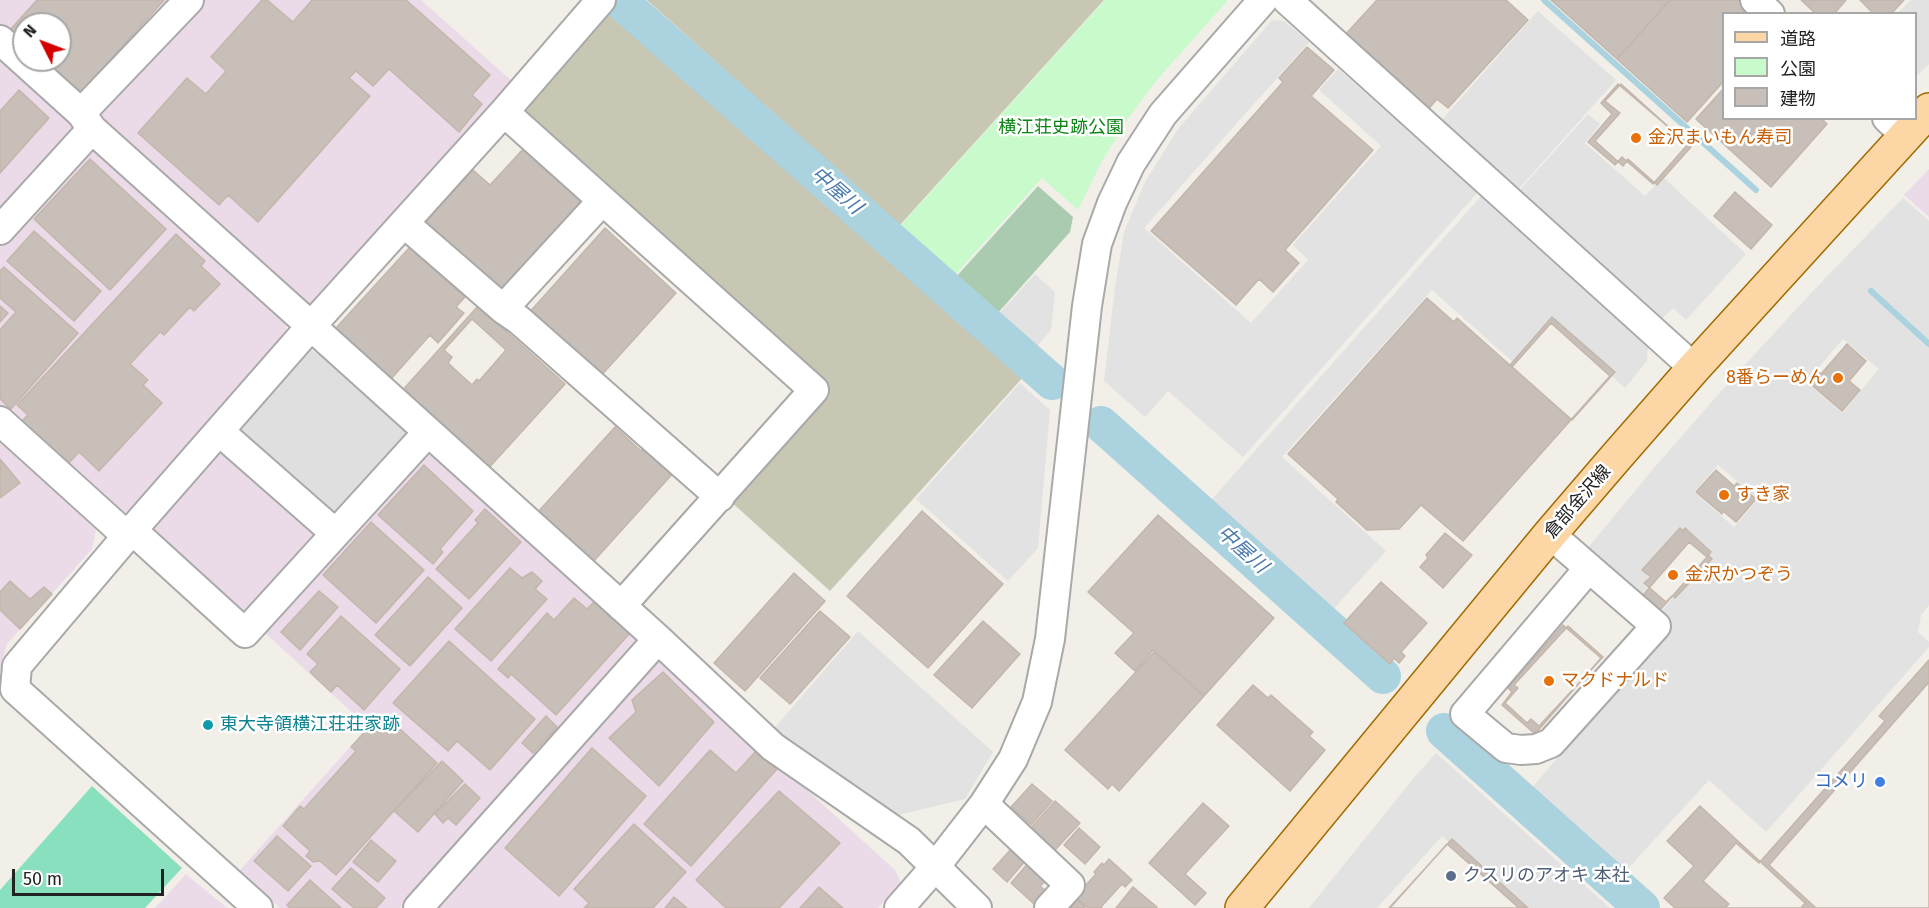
<!DOCTYPE html>
<meta charset="utf-8">
<style>
body{margin:0}
#map{position:relative;width:1929px;height:908px;overflow:hidden;background:#f2efe9;font-family:"Fira Sans","Noto Sans JP",sans-serif}
canvas{display:block}
.legend{position:absolute;left:1722px;top:12px;width:195px;height:108px;box-sizing:border-box;background:#fff;border:2px solid #a7a7a7;margin:0;padding:8px 10px;list-style:none;font-size:18px;color:#222}
.legend li{display:flex;align-items:center;gap:12px;height:30px}
.legend b{width:30px;border:2px solid #a7a7a7}
.north{position:absolute;left:12px;top:12px;width:60px;height:60px;box-sizing:border-box;background:#fff;border:2px solid #a7a7a7;border-radius:50%;rotate:312deg;font-size:16px;font-weight:700;line-height:24px;text-align:center;color:#222}
.north::after{content:'';display:block;margin:auto;width:21px;height:27px;background:#d40000;clip-path:polygon(50% 0,100% 100%,50% 72%,0 100%)}
.scale{position:absolute;left:12px;top:869px;width:152px;height:27px;box-sizing:border-box;border:3px solid #222;border-top:0;padding-left:8px;font-size:18px;line-height:21px;white-space:nowrap;color:#222;-webkit-text-stroke:4px #fff;paint-order:stroke}
</style>
<div id="map">
<canvas width="1929" height="908"></canvas>
<ul class="legend">
<li><b style="height:8px;background:#fcd6a4"></b>道路</li>
<li><b style="height:16px;background:#c8facc"></b>公園</li>
<li><b style="height:16px;background:#c7bfb8"></b>建物</li>
</ul>
<div class="north">N</div>
<div class="scale">50 m</div>
</div>
<script>
const g = document.querySelector('canvas').getContext('2d');
g.lineJoin = 'round';
function fillPath(path, color) { g.fillStyle = color; g.fill(path, 'evenodd'); }
const poly = rows => new Path2D(rows.map(r => 'M' + r).join(''));
function strokePath(path, color, width, dash) { g.strokeStyle = color; g.lineWidth = width; g.lineCap = dash ? 'butt' : 'round'; g.setLineDash(dash || []); g.stroke(path); }
function drawText(font, color, halo, rows, align = 'center') {
  g.font = font + ' "Fira Sans","Noto Sans JP",sans-serif'; g.lineWidth = 5; g.setLineDash([]); g.textBaseline = 'middle'; g.strokeStyle = halo; g.fillStyle = color; for (const [text, x, y, turn = 0] of rows) {
    g.save(); g.translate(x, y); g.rotate((+turn || 0) * Math.PI / 180); g.textAlign = isNaN(turn) ? turn : align; if (halo) g.strokeText(text, 0, 0); g.fillText(text, 0, 0); g.restore();
  }
}
fillPath(poly([
 [311,350,324,357,409,431,333,519,234,437]
]), '#e0dfdf');
fillPath(poly([
 [0,0,421,0,513,82,313,308,105,124,0,218],
 [24,24,60,24,60,60,24,60],
 [91,148,288,321,285,333,132,511,115,513,0,411,0,247],
 [1929,169,1929,217,1904,195],
 [0,438,97,524,92,549,7,644,0,670],
 [227,444,321,528,247,613,238,618,146,533],
 [430,450,632,629,635,640,400,908,280,908,239,871,368,727,265,633],
 [663,659,895,870,901,883,878,908,436,908,652,660],
 [186,874,227,908,155,908]
]), '#ebdbe8');
fillPath(poly([
 [647,0,1104,0,899,226],
 [614,5,1025,375,830,591,729,500,829,388,518,111]
]), '#c7c7b4');
fillPath(poly([
 [1038,186,1073,217,1070,232,997,314,956,277]
]), '#aacbaf');
fillPath(poly([
 [1105,0,1228,0,1156,81,1129,117,1101,163,1078,210,1042,178,954,276,899,227]
]), '#c8facc');
fillPath(poly([
 [92,786,182,868,145,908,0,908,0,890]
]), '#88e0be');
fillPath(poly([
 [1911,0,1929,0,1929,64,1916,77,1916,14,1898,13],
 [1538,11,1616,80,1516,192,1439,123],
 [1272,20,1284,21,1309,42,1144,228,1251,323,1308,260,1293,245,1381,146,1319,90,1338,69,1478,192,1243,457,1168,391,1145,417,1104,381,1115,287,1124,232,1145,182,1178,129],
 [1588,114,1600,124,1585,143,1645,196,1663,177,1746,254,1686,320,1673,308,1660,321,1517,193],
 [1482,195,1648,346,1647,361,1625,388,1552,321,1514,363,1432,290,1282,457,1386,551,1329,614,1205,507],
 [1903,198,1929,221,1929,605,1921,615,1918,632,1929,642,1929,647,1766,832,1709,780,1623,874,1530,790,1672,624,1660,613,1708,557,1689,540,1640,596,1587,549,1653,469,1731,380,1811,293],
 [1843,339,1879,369,1842,413,1806,382],
 [1718,465,1758,499,1734,527,1694,492],
 [1035,274,1055,292,1051,330,1035,349,998,315],
 [1020,383,1050,410,1038,548,1008,581,916,499],
 [858,631,993,752,965,799,894,816,771,732],
 [1436,753,1610,908,1524,908,1442,836,1377,908,1309,908,1412,780]
]), '#e2e2e2');
strokePath(poly([
 [1544,0,1756,190],
 [1871,291,1929,344]
]), '#aad3df', 6);
strokePath(poly([
 [619,0,1052,382],
 [1101,424,1383,676],
 [1444,731,1642,908]
]), '#aad3df', 36);
const building = poly([
 [37,0,164,0,80,94,42,60,60,60,60,24,24,24,24,44,9,31,37,0],
 [262,0,267,0,293,22,312,0,406,0,490,75,472,95,482,104,459,132,389,69,373,86,356,71,349,78,370,96,258,222,228,195,219,205,138,133,187,78,206,94,226,71,211,57,262,0],
 [1377,0,1506,0,1528,20,1448,108,1437,99,1426,112,1343,37,1377,0],
 [1551,0,1670,0,1617,59,1551,0],
 [1670,0,1741,0,1748,6,1742,14,1724,14,1724,81,1687,122,1617,59,1670,0],
 [1801,0,1846,0,1834,14,1816,14,1801,0],
 [1860,0,1904,0,1891,14,1874,14,1860,0],
 [1307,47,1334,70,1311,96,1373,150,1285,250,1299,263,1273,292,1259,279,1236,305,1151,231,1283,82,1279,78,1307,47],
 [1618,84,1688,144,1653,184,1622,157,1615,165,1588,142,1612,114,1601,103,1618,84],
 [1621,84,1691,147,1657,185,1628,159,1623,166,1595,141,1620,113,1605,101,1621,84],
 [1724,88,1724,118,1821,118,1827,124,1771,187,1696,119,1724,88],
 [19,90,49,118,0,173,0,111,19,90],
 [526,146,584,198,500,291,425,223,473,170,490,185,526,146],
 [90,159,166,229,110,290,34,219,90,159],
 [1735,192,1772,225,1751,249,1714,216,1735,192],
 [605,228,676,293,598,379,527,315,605,228],
 [34,231,101,291,74,321,7,261,34,231],
 [176,234,205,261,201,266,220,284,194,311,190,307,164,335,160,332,130,364,148,380,143,385,162,403,99,471,79,452,68,464,22,421,28,415,17,405,176,234],
 [410,247,465,297,456,307,464,313,438,343,430,335,391,379,336,328,410,247],
 [4,267,78,333,11,409,0,399,0,330,16,312,0,298,0,271,4,267],
 [1427,298,1454,322,1457,318,1512,367,1551,323,1610,376,1463,541,1421,505,1399,529,1367,530,1336,502,1338,499,1288,454,1427,298],
 [0,306,8,313,0,322,0,306],
 [478,306,565,384,486,471,400,393,478,306],
 [1552,317,1615,372,1572,420,1510,365,1552,317],
 [472,319,506,350,479,381,477,379,472,385,448,363,452,357,444,350,472,319],
 [1847,344,1866,361,1849,381,1860,390,1842,411,1808,382,1817,370,1821,374,1847,344],
 [615,427,641,451,647,444,676,470,592,563,537,513,615,427],
 [0,459,20,483,0,498,0,459],
 [424,465,473,511,440,549,443,552,433,564,378,515,424,465],
 [1716,470,1734,486,1737,483,1756,499,1736,522,1723,511,1722,514,1696,492,1716,470],
 [485,509,521,542,469,599,436,569,478,523,475,520,485,509],
 [922,511,1003,584,928,668,847,596,922,511],
 [1158,515,1274,618,1204,696,1153,650,1135,671,1115,653,1134,633,1088,592,1158,515],
 [371,522,424,570,376,623,323,575,371,522],
 [1680,528,1683,531,1685,528,1711,552,1708,555,1712,559,1675,598,1672,596,1666,602,1644,583,1651,577,1642,570,1680,528],
 [1445,533,1472,555,1443,588,1420,567,1428,558,1426,555,1445,533],
 [1689,542,1707,557,1660,610,1643,595,1689,542],
 [510,568,522,578,532,572,542,581,535,589,547,599,491,661,455,629,510,568],
 [794,573,825,601,745,691,714,663,794,573],
 [428,577,462,608,410,666,375,635,428,577],
 [10,581,30,599,44,587,52,594,20,629,0,610,0,592,10,581],
 [1381,582,1427,623,1401,652,1405,656,1399,663,1394,658,1390,664,1344,623,1381,582],
 [319,591,338,607,300,650,281,632,319,591],
 [574,598,587,609,595,601,630,633,556,715,511,674,508,678,498,669,547,613,554,620,574,598],
 [820,611,850,637,790,704,760,678,820,611],
 [341,616,400,669,364,710,337,685,331,692,310,672,318,664,307,654,341,616],
 [983,621,1020,654,972,708,934,675,983,621],
 [1563,625,1601,658,1535,734,1502,705,1512,692,1508,688,1563,625],
 [1568,626,1603,657,1539,726,1531,719,1527,723,1505,703,1518,688,1514,685,1568,626],
 [449,641,535,719,490,770,457,741,448,751,393,703,449,641],
 [1154,652,1204,696,1119,791,1112,784,1108,789,1065,750,1154,652],
 [1929,660,1929,908,1725,908,1729,904,1703,881,1736,843,1759,863,1885,721,1879,716,1929,660],
 [663,672,714,722,659,786,609,738,636,712,632,700,663,672],
 [1929,682,1929,908,1816,908,1769,865,1929,682],
 [1253,685,1268,698,1271,695,1313,732,1309,736,1325,750,1290,791,1217,725,1253,685],
 [386,716,437,763,336,875,320,861,313,862,306,856,310,851,283,826,300,806,304,809,356,751,351,747,370,726,373,730,386,716],
 [546,716,557,727,533,753,522,743,546,716],
 [592,748,646,796,559,896,505,848,592,748],
 [710,750,736,773,757,750,777,769,691,866,644,824,710,750],
 [442,761,463,781,418,832,394,811,442,761],
 [465,784,480,798,456,825,448,818,443,823,435,814,465,784],
 [1032,784,1052,801,1031,825,1011,807,1032,784],
 [779,791,840,843,779,908,726,908,696,880,779,791],
 [1055,801,1080,823,1055,850,1031,828,1055,801],
 [1203,803,1229,826,1185,874,1206,893,1195,905,1149,863,1203,803],
 [1700,806,1805,903,1801,908,1675,908,1664,898,1694,866,1667,841,1700,806],
 [634,824,686,872,653,908,584,908,589,903,574,889,634,824],
 [1079,828,1100,847,1085,864,1064,845,1079,828],
 [277,836,311,866,288,891,254,861,277,836],
 [1452,839,1528,908,1389,908,1452,839],
 [371,840,396,861,378,882,353,862,371,840],
 [1447,844,1519,908,1390,908,1447,844],
 [1013,847,1027,859,1007,882,993,869,1013,847],
 [1109,859,1132,880,1125,887,1122,884,1101,907,1102,908,1088,908,1073,895,1082,884,1085,886,1096,874,1094,872,1102,863,1104,865,1109,859],
 [1031,860,1046,881,1040,886,1046,891,1034,904,1011,883,1031,860],
 [351,868,385,898,376,908,354,908,332,889,351,868],
 [310,880,341,908,290,908,287,905,310,880],
 [819,887,843,908,800,908,819,887],
 [1133,887,1157,907,1156,908,1116,908,1133,887],
 [674,897,687,908,665,908,674,897],
 [1074,898,1085,907,1084,908,1070,908,1072,906,1069,904,1074,898]
]);
fillPath(building, '#c7bfb8');
strokePath(building, '#c4b6ab', 1.5);
const minor = poly([
 [189,0,81,113,92,129,311,326,127,536,17,666,15,689,258,908],
 [601,0,504,112,311,326,658,639,773,747,909,841,977,908],
 [1287,0,1694,368],
 [1755,0,1770,14],
 [0,40,81,113],
 [504,112,814,390,621,606],
 [1887,118,1905,135],
 [404,223,503,309,519,320,720,497],
 [0,230,92,129],
 [503,309,602,201],
 [0,421,127,536],
 [219,431,335,533],
 [132,530,245,633,428,432],
 [1550,534,1589,568,1656,626,1551,743,1536,749,1521,750,1506,748,1465,714,1589,568],
 [984,804,1070,885,1049,908],
 [418,908,658,639],
 [899,908,935,867,984,804,1013,759,1037,702,1050,639,1087,306,1097,244,1112,203,1131,163,1163,114,1263,0]
]);
const major = poly([
 [1242,908,1550,534,1617,456,1694,368,1929,110]
]);
strokePath(minor, '#a9a9a9', 32);
strokePath(major, '#a06b00', 36);
strokePath(minor, '#fff', 28);
strokePath(major, '#fcd6a4', 33);
for (const [x, y, r, color] of [
 [1636,138,6,"#e8710a"],
 [1838,378,6,"#e8710a"],
 [1724,495,6,"#e8710a"],
 [1673,575,6,"#e8710a"],
 [1549,681,6,"#e8710a"],
 [208,725,6,"#0f9aa8"],
 [1880,782,6,"#3f7fe0"],
 [1451,876,6,"#5c6f8a"]
]) { const dot = new Path2D(); dot.arc(x, y, r, 0, 2 * Math.PI); g.fillStyle = color; g.fill(dot); strokePath(dot, '#fff', 2); }
drawText('18px', '#0c8416', '#fff', [
 ["横江荘史跡公園",1061,128]
]);
drawText('18px', '#c56008', '#fff', [
 ["金沢まいもん寿司",1648,138],
 ["8番らーめん",1826,378,"right"],
 ["すき家",1736,495],
 ["金沢かつぞう",1685,575],
 ["マクドナルド",1561,681]
], 'left');
drawText('18px', '#222', '#fff', [
 ["倉部金沢線",1578,502,-49]
]);
drawText('18px', '#0d838f', '#fff', [
 ["東大寺領横江荘荘家跡",220,725]
], 'left');
drawText('18px', '#366cbe', '#fff', [
 ["コメリ",1868,782]
], 'right');
drawText('18px', '#4e5e75', '#fff', [
 ["クスリのアオキ 本社",1463,876]
], 'left');
drawText('italic 20px', '#4a7aab', '#fff', [
 ["中屋川",836,191,41],
 ["中屋川",1242,550,42]
]);
</script>
